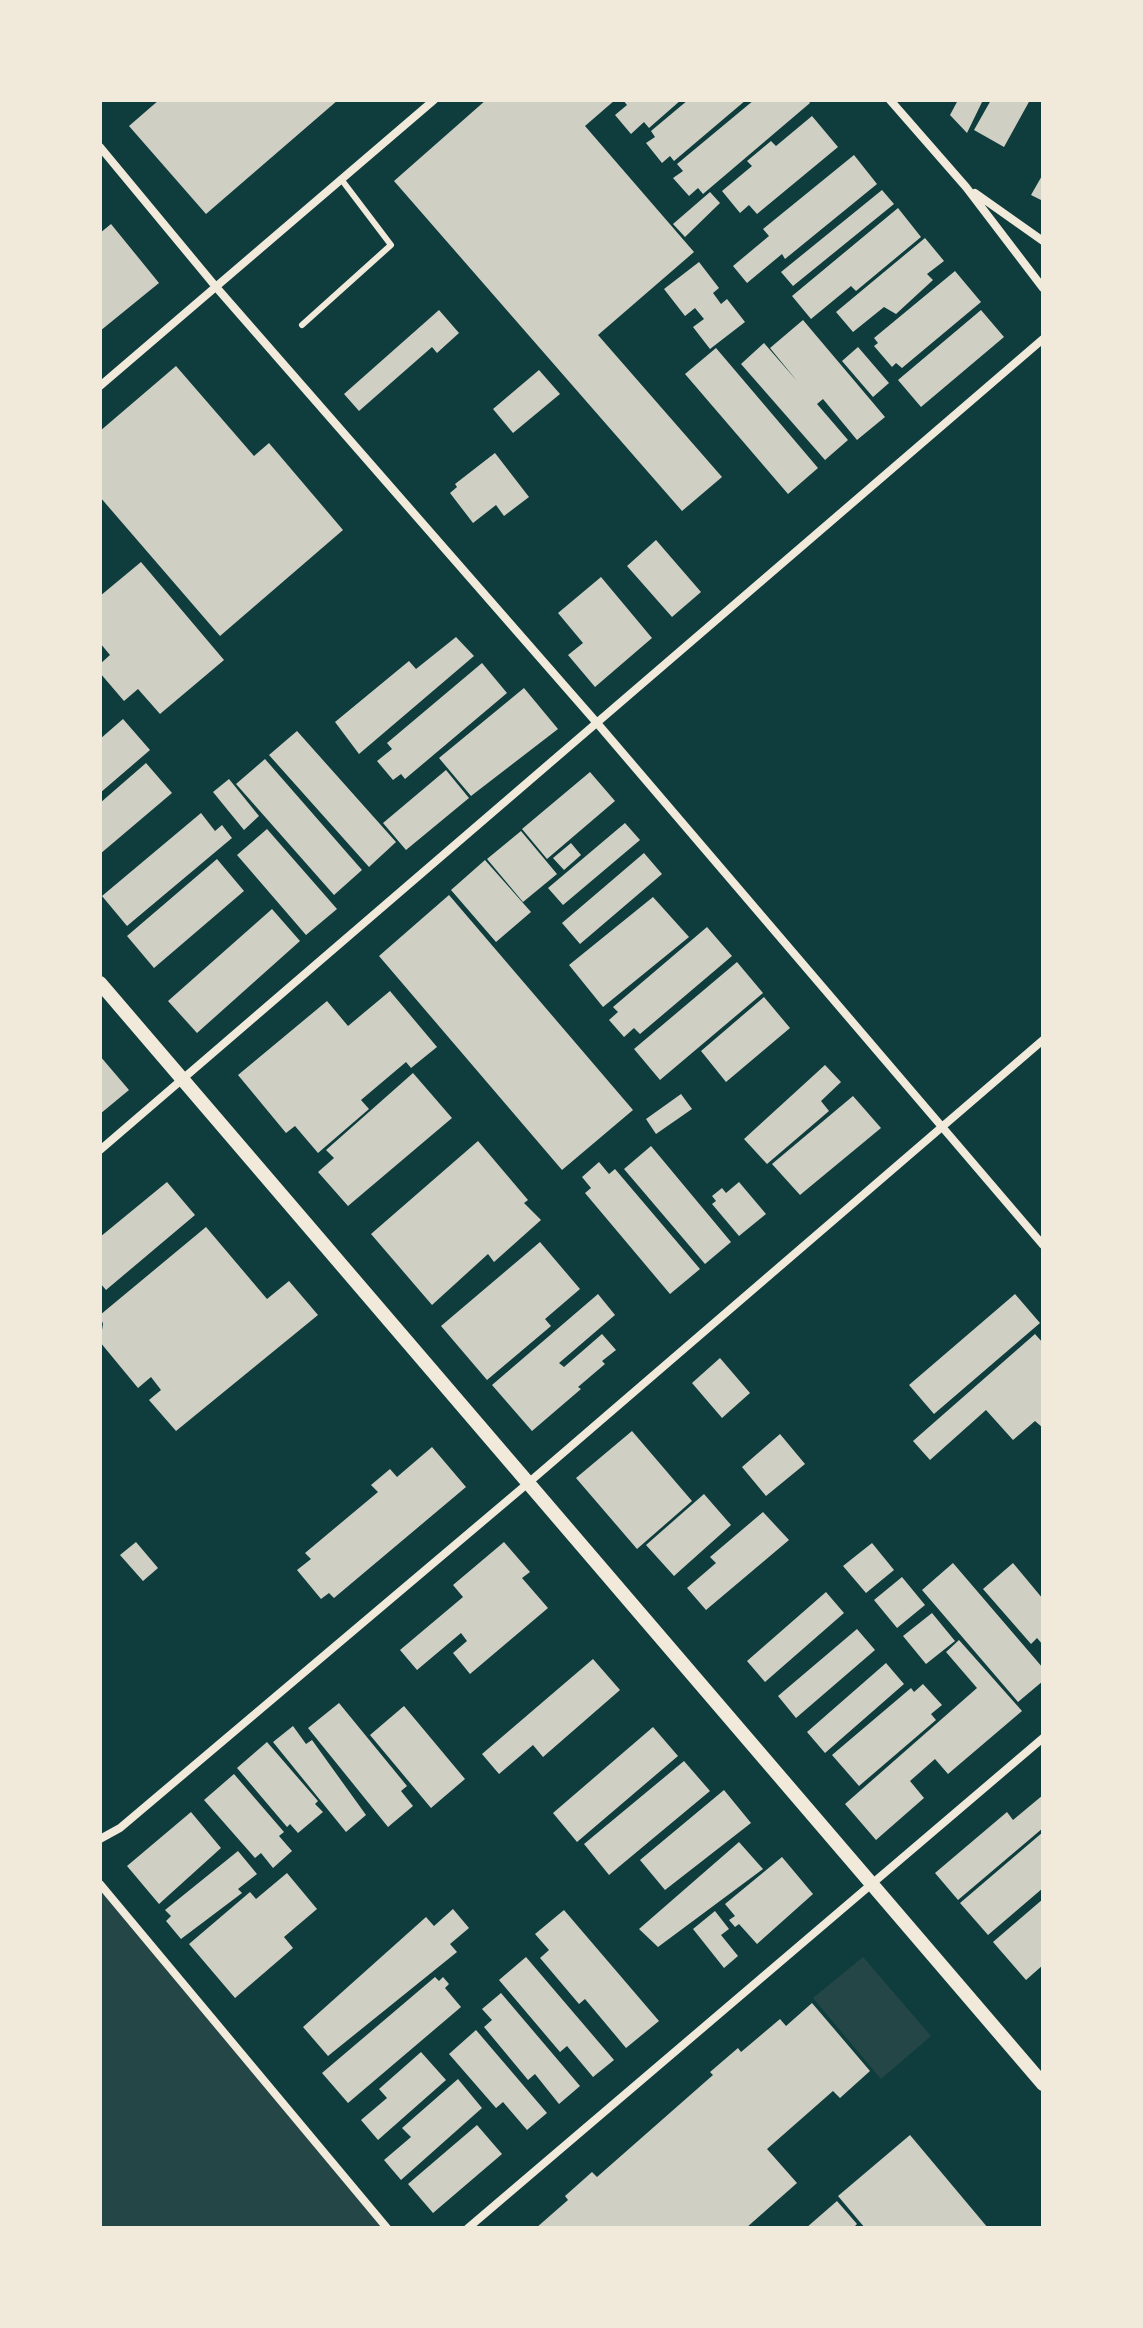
<!DOCTYPE html>
<style>
body{margin:0}
#map{position:relative;width:1143px;height:2328px;overflow:hidden;background:#0f3d3e;font-family:Mulish,sans-serif}
canvas{display:block}
.frame{position:absolute;inset:0;border:102px solid #f1e9da;pointer-events:none}
</style>
<div id="map">
<canvas width="1143" height="2328"></canvas>
<div class="frame"></div>
</div>
<script>
const g = document.querySelector('canvas').getContext('2d');
g.lineJoin = 'round';
function fillPath(path, color) { g.fillStyle = color; g.fill(path, 'evenodd'); }
const poly = rows => new Path2D(rows.map(r => 'M' + r).join(''));
function strokePath(path, color, width, dash) { g.strokeStyle = color; g.lineWidth = width; g.lineCap = dash ? 'butt' : 'round'; g.setLineDash(dash || []); g.stroke(path); }
fillPath(poly([
 [100,1884,387,2228,100,2228],
 [863,1957,931,2036,881,2079,813,1998]
]), '#244646');
fillPath(poly([
 [159,100,338,100,206,214,129,126],
 [486,100,615,100,585,126,694,252,598,335,722,477,682,511,394,181],
 [623,100,681,100,649,128,644,122,631,134,615,115,627,105],
 [688,100,746,100,674,161,670,156,662,163,646,143,655,137,651,131],
 [754,100,808,100,810,103,703,194,698,188,689,196,673,178,683,171,677,164],
 [958,100,983,100,967,133,950,115],
 [991,100,1030,100,1004,147,974,130],
 [812,116,838,147,757,214,749,205,740,213,722,191,752,166,747,161,771,141,776,146],
 [854,155,877,184,785,259,782,254,747,283,733,266,769,236,763,229],
 [1043,174,1043,201,1031,195],
 [882,190,894,204,793,286,781,272],
 [710,192,720,203,685,237,673,224],
 [898,208,921,237,856,291,851,286,811,319,792,296],
 [111,224,159,283,100,331,100,233],
 [925,238,944,261,927,274,933,280,896,314,884,307,853,332,836,312],
 [699,262,719,288,713,293,721,304,727,299,745,322,710,349,693,327,704,319,695,308,685,316,664,289],
 [955,271,981,302,902,368,896,363,892,367,874,346,878,343,874,338],
 [439,310,459,333,437,353,432,347,359,411,344,394],
 [981,310,1004,337,921,407,898,380],
 [803,320,885,417,857,440,823,399,817,404,848,440,825,460,741,364,764,343,797,381,770,348],
 [858,347,889,383,873,397,842,361],
 [716,348,818,468,788,494,685,374],
 [176,366,254,456,269,443,343,530,220,636,100,497,100,431],
 [539,370,560,394,513,433,493,409],
 [495,453,529,497,504,516,496,505,473,523,450,493,457,487,455,484],
 [656,540,701,592,672,617,627,566],
 [141,562,224,660,160,714,138,689,124,701,100,673,100,664,110,655,100,643,100,596],
 [601,577,652,638,595,687,568,655,583,643,558,613],
 [456,637,474,656,359,754,335,722,409,661,416,669],
 [482,663,507,693,405,779,401,774,393,780,377,761,392,749,387,743],
 [524,688,558,729,471,796,439,758],
 [123,719,150,750,100,793,100,739],
 [297,731,396,842,369,867,269,755],
 [265,759,362,870,334,895,236,784],
 [146,763,172,793,100,854,100,803],
 [446,770,469,798,406,850,383,823],
 [590,772,615,801,547,859,522,829],
 [229,779,259,816,244,830,213,792],
 [201,813,215,831,222,825,232,838,127,926,102,896],
 [625,823,640,840,563,905,548,888],
 [267,829,337,909,306,935,237,855],
 [521,831,557,874,523,902,487,859],
 [571,843,581,855,564,870,553,858],
 [644,853,662,874,580,944,562,923],
 [217,859,244,891,154,968,127,936],
 [485,860,531,912,496,942,451,890],
 [449,895,633,1110,562,1170,379,956],
 [653,897,689,937,603,1007,569,965],
 [272,909,300,941,197,1033,168,1001],
 [707,927,732,956,640,1034,634,1028,624,1037,609,1020,618,1012,613,1007],
 [737,962,763,993,660,1080,634,1049],
 [390,991,437,1047,411,1068,406,1062,361,1100,369,1109,318,1153,295,1126,286,1133,238,1075,327,1001,348,1026],
 [764,997,790,1028,726,1082,701,1051],
 [100,1056,129,1090,100,1114],
 [825,1065,841,1082,821,1101,829,1111,767,1164,744,1139],
 [413,1073,452,1118,348,1206,318,1172,334,1158,326,1150],
 [681,1094,692,1109,656,1134,646,1119],
 [853,1096,881,1128,800,1195,772,1164],
 [478,1141,528,1200,524,1203,541,1220,494,1262,488,1254,432,1305,371,1234],
 [651,1146,731,1242,705,1264,624,1169],
 [599,1162,609,1174,615,1169,700,1269,670,1294,585,1193,591,1188,582,1177],
 [167,1182,195,1215,106,1290,100,1283,100,1237],
 [739,1182,766,1214,739,1236,712,1204,716,1201,712,1196,722,1188,726,1193],
 [206,1227,267,1299,289,1281,318,1315,176,1431,149,1400,161,1390,151,1377,138,1388,100,1342,103,1324,100,1315],
 [540,1242,580,1289,545,1319,551,1326,487,1380,441,1326],
 [598,1294,615,1315,559,1363,564,1367,602,1334,616,1350,602,1361,605,1364,578,1387,581,1389,532,1431,492,1385],
 [1015,1294,1040,1323,934,1414,909,1385],
 [1035,1334,1043,1343,1043,1428,1035,1421,1013,1440,986,1410,930,1460,913,1441],
 [720,1358,750,1393,722,1418,692,1383],
 [632,1431,692,1501,637,1549,576,1478],
 [780,1434,805,1464,766,1496,742,1467],
 [432,1447,466,1487,334,1598,329,1593,321,1599,297,1570,311,1559,305,1553,378,1492,371,1485,390,1469,397,1477],
 [704,1494,731,1525,674,1576,646,1545],
 [763,1512,789,1540,706,1610,687,1588,716,1563,710,1557],
 [136,1542,158,1568,143,1581,120,1555],
 [504,1542,530,1572,522,1578,548,1608,470,1674,453,1653,467,1641,461,1633,417,1670,400,1650,463,1597,453,1585],
 [872,1543,894,1570,866,1593,843,1566],
 [953,1563,1043,1668,1043,1681,1018,1702,922,1590],
 [1013,1563,1043,1599,1043,1645,1037,1638,1031,1644,983,1589],
 [902,1577,925,1605,897,1628,874,1600],
 [826,1592,844,1613,765,1682,747,1661],
 [932,1613,955,1641,926,1664,903,1636],
 [857,1629,875,1650,796,1718,778,1696],
 [959,1640,1022,1711,948,1774,935,1759,910,1781,924,1798,876,1840,845,1804,977,1688,946,1652],
 [593,1659,620,1690,543,1757,533,1745,499,1774,482,1754],
 [886,1663,904,1684,825,1753,807,1732],
 [923,1684,942,1705,931,1714,936,1720,859,1786,832,1755,911,1688,914,1692],
 [339,1703,407,1786,401,1791,413,1806,388,1827,308,1728],
 [404,1706,465,1779,431,1808,370,1735],
 [293,1726,306,1744,312,1740,366,1815,346,1832,273,1742],
 [653,1727,678,1756,577,1842,553,1813],
 [267,1742,318,1801,315,1804,323,1812,298,1833,290,1824,287,1827,237,1768],
 [684,1761,710,1791,609,1875,584,1844],
 [234,1774,284,1832,279,1836,292,1851,273,1868,261,1853,255,1858,204,1800],
 [724,1790,751,1823,665,1890,640,1860],
 [1043,1795,1043,1828,958,1900,935,1873,1007,1812,1013,1820],
 [191,1812,221,1848,159,1904,127,1866],
 [1043,1832,1043,1888,988,1935,960,1903],
 [739,1842,763,1869,658,1947,639,1929],
 [238,1851,257,1874,238,1889,242,1893,181,1939,166,1921,171,1916,165,1910],
 [782,1857,813,1894,757,1944,739,1924,735,1927,729,1920,735,1916,725,1904],
 [287,1873,317,1909,284,1937,293,1948,235,1998,189,1944,250,1892,256,1899],
 [1043,1899,1043,1965,1026,1980,993,1942],
 [453,1909,469,1928,450,1944,457,1952,328,2056,303,2027,426,1917,434,1926],
 [564,1910,659,2021,626,2048,585,1999,579,2004,540,1958,549,1950,535,1934],
 [715,1911,729,1929,721,1935,738,1956,724,1968,693,1929],
 [526,1957,614,2060,593,2077,567,2046,560,2052,499,1980],
 [435,1977,439,1981,443,1977,449,1984,445,1988,461,2007,348,2103,322,2073],
 [501,1993,580,2086,559,2104,535,2074,528,2080,484,2027,492,2020,482,2009],
 [812,2003,870,2071,840,2098,833,2091,767,2149,797,2183,746,2228,536,2228,568,2200,565,2196,592,2172,597,2177,713,2075,710,2072,738,2048,741,2052,780,2019,786,2026],
 [476,2030,547,2113,527,2130,503,2102,496,2108,449,2054],
 [421,2052,446,2080,378,2140,361,2120,387,2098,379,2089],
 [458,2079,482,2108,401,2180,384,2160,411,2137,402,2128],
 [477,2125,502,2154,433,2213,408,2184],
 [910,2135,988,2228,865,2228,838,2196],
 [837,2201,857,2224,853,2228,806,2228]
]), '#cfcfc3');
strokePath(poly([
 [302,325,391,245,341,179]
]), '#f1e9da', 6);
strokePath(poly([
 [890,100,966,187,1043,288],
 [100,147,216,287,597,723,1043,1245],
 [975,193,1043,241],
 [100,386,434,100],
 [100,1150,1043,339],
 [100,1839,120,1828,527,1484,1043,1040],
 [100,1884,387,2228],
 [468,2228,1043,1738]
]), '#f1e9da', 8);
strokePath(poly([
 [100,983,1043,2084]
]), '#f1e9da', 14);
</script>
